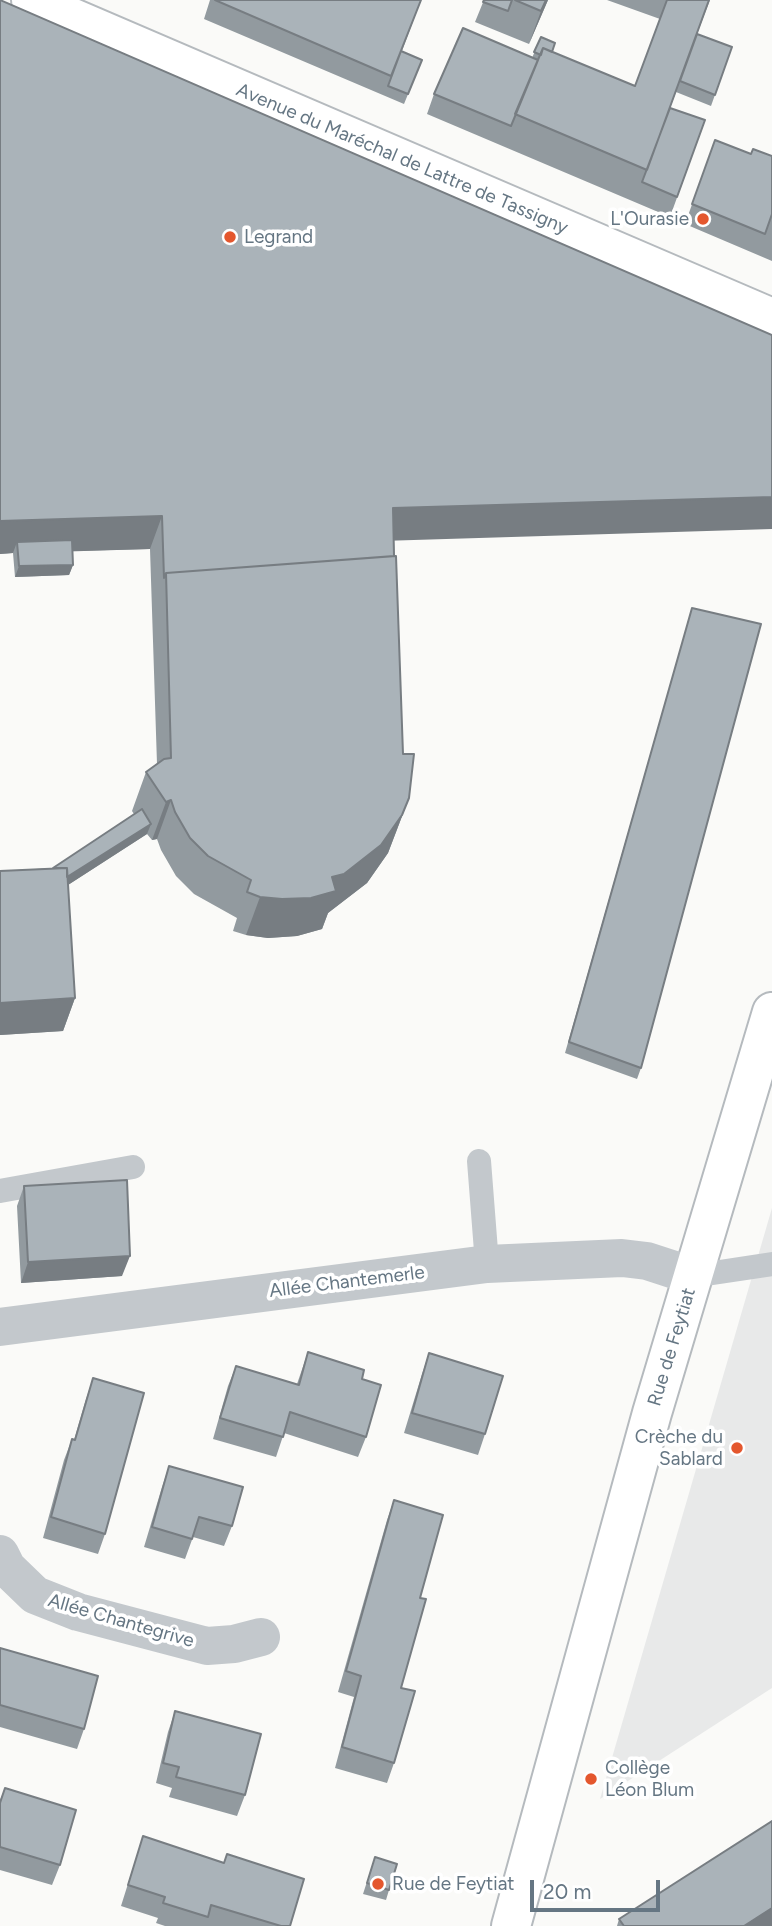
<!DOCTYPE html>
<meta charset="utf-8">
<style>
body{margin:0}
#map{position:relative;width:772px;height:1926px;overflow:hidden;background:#fafaf8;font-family:Figtree,sans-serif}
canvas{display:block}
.scale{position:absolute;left:530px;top:1880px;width:130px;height:32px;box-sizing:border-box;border:4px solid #657683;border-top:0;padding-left:9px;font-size:21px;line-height:24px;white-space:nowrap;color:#657683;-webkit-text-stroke:5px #fff;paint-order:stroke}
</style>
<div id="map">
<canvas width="772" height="1926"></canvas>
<div class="scale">20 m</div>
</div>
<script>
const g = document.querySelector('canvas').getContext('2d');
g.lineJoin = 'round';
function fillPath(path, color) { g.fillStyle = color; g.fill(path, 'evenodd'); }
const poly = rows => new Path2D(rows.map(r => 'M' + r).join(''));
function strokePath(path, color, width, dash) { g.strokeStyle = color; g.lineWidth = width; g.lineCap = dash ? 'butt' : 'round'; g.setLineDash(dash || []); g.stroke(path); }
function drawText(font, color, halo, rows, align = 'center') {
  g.font = font + ' Figtree,sans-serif'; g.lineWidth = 7; g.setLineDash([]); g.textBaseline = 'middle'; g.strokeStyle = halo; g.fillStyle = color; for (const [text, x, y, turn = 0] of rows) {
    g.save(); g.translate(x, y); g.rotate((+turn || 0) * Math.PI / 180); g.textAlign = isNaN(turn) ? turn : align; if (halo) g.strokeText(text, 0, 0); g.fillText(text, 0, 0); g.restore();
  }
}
fillPath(poly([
 [772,1208,772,1688,600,1799]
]), '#e8e9e9');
const primary = poly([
 [31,0,772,318],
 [511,1926,652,1413,772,1012]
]);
strokePath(primary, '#b5babe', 42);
strokePath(poly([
 [479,1161,487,1264],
 [0,1191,133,1167],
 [693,1276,772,1264]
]), '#c3c8cc', 24);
strokePath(poly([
 [0,1327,487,1264,622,1258,647,1261,693,1276],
 [0,1554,7,1568,35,1595,78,1612,207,1646,234,1644,261,1637]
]), '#c3c8cc', 38);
strokePath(primary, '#fff', 38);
fillPath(poly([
 [0,0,394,540,403,754,409,798,388,853,367,883,328,913,322,929,297,936,268,938,246,935,233,931,237,918,194,894,176,876,161,850,157,839,152,840,147,834,68,885,75,998,63,1031,0,1035,0,871,53,868,134,814,132,811,146,772,157,764,150,549,72,551,73,565,69,575,15,577,13,553,0,554],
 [210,0,421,0,402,51,422,60,404,104,204,19],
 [484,0,548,0,529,44,475,22],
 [607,0,710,0,697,34,732,47,711,106,676,92,670,108,705,120,670,217,427,114,434,94,532,58,541,37,552,52,635,86,660,19],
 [715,140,751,154,772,156,772,261,685,224],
 [692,608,641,1068,637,1079,565,1053],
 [24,1186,122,1276,21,1283,17,1206],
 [308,1352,362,1379,366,1437,358,1457,284,1433,276,1457,213,1439,228,1386,236,1366,297,1384],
 [429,1353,485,1434,478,1455,404,1433,422,1374],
 [93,1378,105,1534,98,1554,43,1538,64,1460,72,1439,74,1440,86,1399],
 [169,1466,232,1526,224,1546,193,1537,185,1559,144,1547,162,1487],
 [394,1500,420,1598,401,1688,394,1763,387,1783,335,1768,354,1697,338,1692,387,1520],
 [0,1648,84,1729,77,1749,0,1727],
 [175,1711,245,1795,237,1816,169,1797,172,1788,156,1783,168,1732],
 [5,1788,60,1865,52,1885,0,1870,0,1800],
 [143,1836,290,1926,165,1926,156,1923,158,1918,121,1906],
 [375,1857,389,1890,386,1900,363,1894],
 [619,1919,772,1926,617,1926]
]), '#929a9f');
fillPath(poly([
 [546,0,548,0,529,44,541,11],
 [772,497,772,529,381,541,393,508],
 [162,516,150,549,18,553,17,542,13,553,0,554,0,521],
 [73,565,69,575,15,577,19,566],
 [409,798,388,853,367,883,328,913,322,929,297,936,268,938,246,935,260,897,332,877],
 [171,800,157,839,152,840,166,802],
 [151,824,147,834,54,894,55,885],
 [75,998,63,1031,0,1035,0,1003],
 [130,1256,122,1276,21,1283,28,1262],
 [772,1908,772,1926,744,1926]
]), '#777d82');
const building = poly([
 [0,0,772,335,772,497,393,508,394,556,166,573,164,578,162,516,0,521,0,0],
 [215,0,421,0,391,76,215,0],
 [484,0,512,0,508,11,483,2,484,0],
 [515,0,546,0,541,11,515,0],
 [667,0,709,0,647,170,515,114,543,48,635,86,667,0],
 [463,28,538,60,511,126,434,94,463,28],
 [697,34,732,47,715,95,680,81,697,34],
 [541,37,555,43,552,52,543,48,541,55,534,52,541,37],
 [401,51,422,60,408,94,388,86,401,51],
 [670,108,705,120,677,197,642,182,670,108],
 [715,140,751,154,753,149,772,156,772,214,765,234,692,204,715,140],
 [72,540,73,565,19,566,17,542,72,540],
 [396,556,403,754,414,754,409,798,402,815,381,845,344,874,332,877,336,891,311,898,282,899,260,897,247,892,251,880,208,856,190,838,175,812,171,800,166,802,146,772,164,759,171,758,166,573,396,556],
 [692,608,761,624,641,1068,569,1042,692,608],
 [142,809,151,824,67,877,67,868,53,868,142,809],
 [67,868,75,998,0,1003,0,871,67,868],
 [127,1180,130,1256,28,1262,24,1186,127,1180],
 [308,1352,364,1370,362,1379,381,1385,366,1437,290,1412,283,1437,220,1418,236,1366,299,1385,308,1352],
 [429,1353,503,1376,485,1434,412,1413,429,1353],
 [93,1378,144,1393,105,1534,51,1517,72,1439,75,1440,93,1378],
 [169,1466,243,1487,232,1526,199,1517,192,1539,152,1527,169,1466],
 [394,1500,443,1515,420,1598,426,1599,401,1688,415,1691,394,1763,342,1747,361,1676,346,1671,394,1500],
 [0,1648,98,1676,84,1729,0,1705,0,1648],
 [175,1711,261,1734,245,1795,176,1777,179,1767,163,1763,175,1711],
 [5,1788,76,1810,60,1865,0,1847,0,1803,5,1788],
 [772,1821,772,1908,744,1926,624,1926,619,1919,772,1821],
 [143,1836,224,1863,227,1854,304,1879,290,1926,281,1926,211,1905,208,1917,163,1903,165,1897,128,1885,143,1836],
 [375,1857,397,1864,389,1890,367,1883,375,1857]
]);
fillPath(building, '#aab3b9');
strokePath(building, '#777d82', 2);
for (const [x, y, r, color] of [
 [703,219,7,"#e4572e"],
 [230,237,7,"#e4572e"],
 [737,1448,7,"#e4572e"],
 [591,1779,7,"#e4572e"],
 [378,1884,7,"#e4572e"]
]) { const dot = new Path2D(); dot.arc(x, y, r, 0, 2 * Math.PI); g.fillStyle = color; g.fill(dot); strokePath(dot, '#fff', 2.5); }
drawText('19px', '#657683', '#fff', [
 ["Avenue du Maréchal de Lattre de Tassigny",402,159,23],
 ["Allée Chantemerle",347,1282,-7],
 ["Rue de Feytiat",672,1347,-73],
 ["Allée Chantegrive",121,1621,16]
]);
drawText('19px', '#657683', '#fff', [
 ["L'Ourasie",689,219,"right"],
 ["Legrand",244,237],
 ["Crèche du",723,1437,"right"],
 ["Sablard",723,1459,"right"],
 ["Collège",605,1768],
 ["Léon Blum",605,1790],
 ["Rue de Feytiat",392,1884]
], 'left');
</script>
